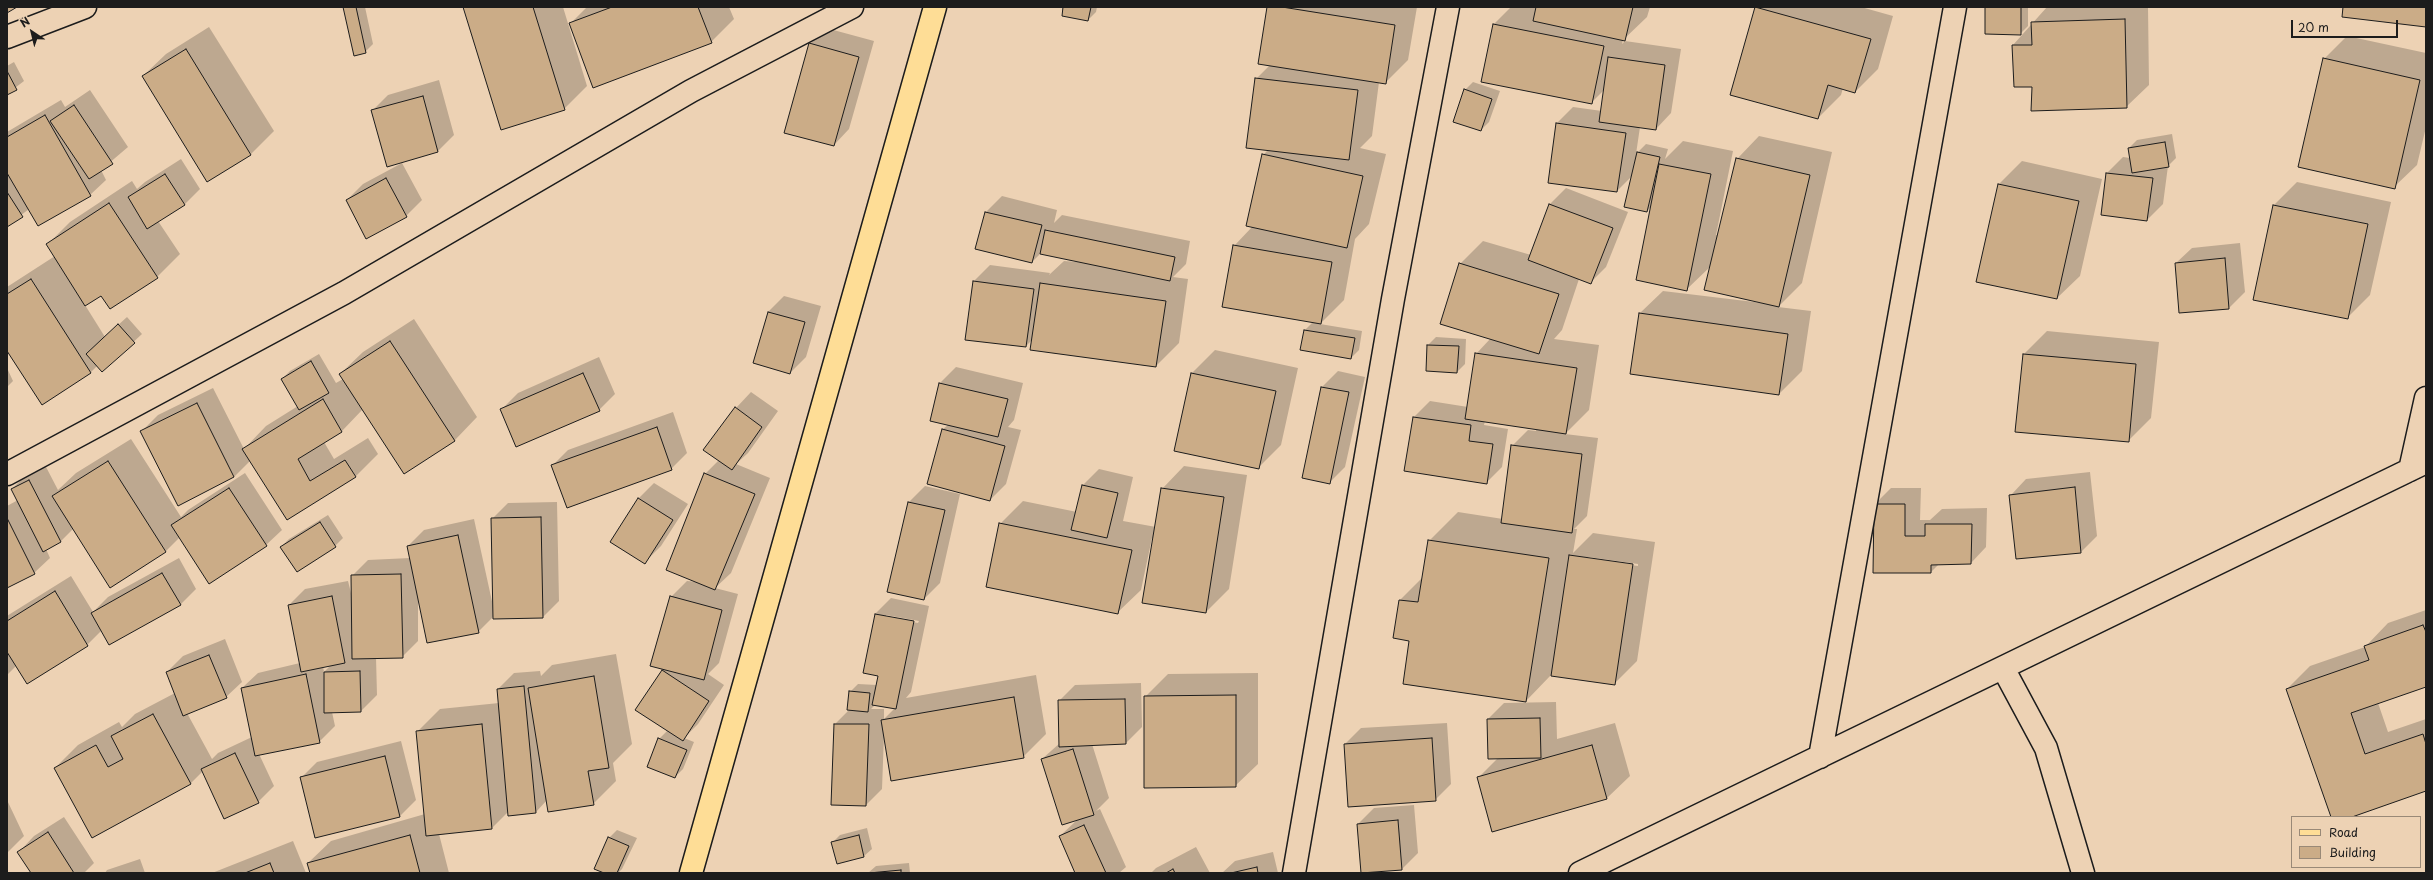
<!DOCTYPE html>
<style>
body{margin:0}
#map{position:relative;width:2433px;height:880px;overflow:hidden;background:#edd2b4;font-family:"Playpen Sans",sans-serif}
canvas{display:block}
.frame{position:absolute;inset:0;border:8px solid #1c1c1c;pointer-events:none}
.legend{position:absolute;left:2291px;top:816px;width:130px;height:52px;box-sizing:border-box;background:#edd2b4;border:1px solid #998977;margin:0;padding:5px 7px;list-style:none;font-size:12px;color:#1c1c1c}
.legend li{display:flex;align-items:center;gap:8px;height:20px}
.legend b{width:20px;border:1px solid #998977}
.north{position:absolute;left:12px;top:12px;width:40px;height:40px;-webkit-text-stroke:3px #edd2b4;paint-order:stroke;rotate:325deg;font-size:11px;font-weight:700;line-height:16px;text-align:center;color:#1c1c1c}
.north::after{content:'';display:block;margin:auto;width:14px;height:18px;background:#1c1c1c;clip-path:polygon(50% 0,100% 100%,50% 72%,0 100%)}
.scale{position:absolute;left:2291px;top:20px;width:107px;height:18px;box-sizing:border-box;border:2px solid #1c1c1c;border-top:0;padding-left:5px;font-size:12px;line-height:14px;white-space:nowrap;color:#1c1c1c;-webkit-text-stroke:3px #edd2b4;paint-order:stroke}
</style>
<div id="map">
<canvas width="2433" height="880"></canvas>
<div class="frame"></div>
<ul class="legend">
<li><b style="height:5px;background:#fedd96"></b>Road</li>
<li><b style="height:11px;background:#cbac87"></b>Building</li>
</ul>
<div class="north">N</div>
<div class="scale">20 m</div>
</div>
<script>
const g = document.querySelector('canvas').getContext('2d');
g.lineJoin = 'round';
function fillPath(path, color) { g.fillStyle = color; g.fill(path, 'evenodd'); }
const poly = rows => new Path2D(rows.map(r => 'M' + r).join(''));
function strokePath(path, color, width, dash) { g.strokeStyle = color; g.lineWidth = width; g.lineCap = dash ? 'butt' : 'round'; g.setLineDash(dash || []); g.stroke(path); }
fillPath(poly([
 [344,7,365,7,373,44,365,52],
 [464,7,563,7,587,86,564,109],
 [587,7,729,7,734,19,711,42,570,24],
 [1064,7,1097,7,1096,12,1088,20],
 [1268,7,1417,7,1408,60,1385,83,1379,82,1372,136,1360,148,1386,154,1369,224,1355,239,1344,300,1320,324,1362,331,1359,350,1351,358,1305,330,1313,322,1234,246,1253,226,1263,155,1268,150,1256,79,1270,65],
 [1511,7,1650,7,1647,17,1623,40,1622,44,1625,41,1681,49,1671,113,1656,129,1640,127,1636,154,1646,144,1668,149,1665,159,1683,141,1733,151,1716,235,1718,235,1737,159,1759,136,1832,152,1802,283,1778,307,1811,311,1802,371,1779,394,1640,313,1663,291,1771,304,1711,266,1687,289,1652,206,1647,211,1633,175,1617,191,1557,123,1573,107,1602,111,1605,89,1592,102,1494,24],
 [1756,7,1861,7,1893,16,1878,69,1855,92,1843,88,1841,95,1818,118,1731,94],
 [1986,7,2028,7,2028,26,2020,34],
 [2047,7,2148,7,2149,85,2126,107,2033,86,2013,45],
 [209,27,274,131,251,154,208,181,143,76,166,54],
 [826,28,874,41,849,129,834,145,810,44],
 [2347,36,2426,53,2426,127,2417,165,2394,187,2324,59],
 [14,62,24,81,7,94,7,66],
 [439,80,454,135,438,151,387,166,372,111,388,95],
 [1473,82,1500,91,1489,122,1481,130,1465,90],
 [90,90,128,147,101,170,106,180,90,195,29,209,7,226,7,132,61,100,65,107],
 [2172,134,2176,158,2168,166,2163,204,2147,220,2107,173,2123,157,2130,158,2129,148,2137,140],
 [181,159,200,189,184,205,158,221,180,254,157,277,102,295,85,305,105,337,127,317,142,334,102,371,98,365,91,372,42,403,7,349,7,287,55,256,47,245,70,222,132,181,137,189,145,182],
 [2022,161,2102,179,2080,276,2057,298,1999,184],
 [402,163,422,200,406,216,347,200,363,184],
 [2297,182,2391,202,2370,295,2347,318,2274,205],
 [1566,188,1628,212,1606,267,1590,283,1579,279,1562,330,1554,339,1599,345,1589,410,1565,434,1598,438,1587,516,1574,529,1577,529,1573,553,1593,533,1655,542,1637,661,1614,684,1551,675,1526,701,1410,640,1400,600,1423,577,1429,541,1458,512,1503,519,1512,446,1528,430,1536,431,1536,429,1485,421,1484,425,1508,429,1502,467,1486,483,1405,470,1414,417,1430,401,1468,407,1476,354,1491,338,1460,264,1483,241,1531,255,1550,204],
 [1588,557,1638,564,1638,566,1588,559],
 [1002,196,1057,210,1054,223,1062,215,1190,241,1186,264,1173,277,1188,279,1179,343,1156,366,1033,339,1026,346,974,281,990,265,1050,273,1049,275,1064,261,1091,263,1041,253,1032,262,977,249,986,212],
 [2240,243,2245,292,2229,308,2176,263,2192,248],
 [784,296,821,306,806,357,790,373,754,363,768,312],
 [414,319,477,417,455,440,404,473,363,409,342,431,324,442,334,459,368,438,378,454,355,477,287,519,251,460,234,477,179,504,142,431,158,415,213,388,244,449,266,426,298,406,282,379,290,371,319,354,336,383,343,379,340,374,363,352],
 [2047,331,2159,342,2151,418,2128,441,2024,354],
 [1436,337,1466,339,1465,364,1457,372,1428,345],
 [1215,350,1298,368,1281,445,1258,468,1175,450,1192,373],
 [599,357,615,394,599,410,502,409,518,393],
 [956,367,1023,383,1014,420,1008,427,1021,430,1006,484,990,500,928,484,943,429,948,425,931,421,940,383],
 [7,368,13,381,7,387],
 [1338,371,1365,377,1345,467,1329,483,1303,477,1322,387],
 [751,392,778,411,748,453,736,464,770,478,731,573,715,588,738,594,719,663,708,674,724,685,698,724,684,738,694,742,683,769,675,777,659,739,668,730,663,671,671,597,687,581,699,582,687,523,685,522,705,474,719,460,736,408],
 [673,412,687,453,671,469,552,466,568,450],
 [131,439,181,517,188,510,245,473,282,530,266,545,180,537,165,552,73,529,61,541,46,549,50,558,34,573,7,587,7,506,18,500,12,489,28,473,45,465,58,490,76,473],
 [1184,466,1247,475,1229,589,1206,612,1154,538,1152,538,1141,590,1118,612,1000,524,1023,501,1077,512,1083,485,1099,469,1133,477,1123,521,1156,527,1162,489],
 [2090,472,2097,536,2081,552,2011,495,2026,479],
 [654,483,688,504,661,546,645,562,638,499],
 [925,486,960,494,940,583,924,599,909,502],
 [1891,488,1921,488,1920,520,1930,520,1942,509,1987,508,1986,547,1971,563,1940,563,1931,572,1875,504],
 [557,502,559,601,543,617,494,616,478,632,418,598,418,641,402,657,376,657,377,695,361,711,332,712,335,726,319,742,259,754,274,786,258,802,203,771,190,784,55,768,78,745,119,722,122,727,135,714,175,693,167,672,183,656,225,639,242,682,226,697,187,713,212,759,218,753,252,737,242,688,258,673,300,663,289,605,305,589,348,581,352,597,352,576,368,560,410,558,408,546,424,530,474,519,493,606,492,519,508,503],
 [332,664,324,672,323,666],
 [328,515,343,538,335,546,281,547,289,539],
 [179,558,196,589,180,605,102,630,87,645,16,666,7,675,7,616,10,614,71,576,93,612,108,597],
 [891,598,929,606,911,692,906,698,1036,675,1046,734,1023,757,884,735,882,789,866,805,835,724,849,710,850,692,858,684,877,685,879,675,875,614],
 [886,615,919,621,918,623,886,617],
 [875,705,895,708,884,719,884,709,871,709],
 [2426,610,2426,686,2378,703,2388,732,2426,719,2426,790,2349,817,2332,817,2287,689,2310,666,2365,647,2388,623],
 [616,654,632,744,613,763,616,781,593,804,547,800,536,812,509,811,492,828,439,834,449,873,311,873,308,863,331,841,425,814,417,732,440,709,499,703,498,689,514,673,540,671,541,676,552,665],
 [1258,673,1258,764,1235,786,1145,697,1168,674],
 [1141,683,1142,727,1126,743,1092,744,1109,798,1096,811,1100,809,1126,867,1119,873,1076,873,1060,836,1077,820,1042,759,1060,743,1059,701,1075,685],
 [1556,702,1557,739,1615,723,1630,776,1607,798,1493,831,1478,778,1498,758,1488,719,1504,703],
 [1447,723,1451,784,1435,800,1345,744,1361,728],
 [401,741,416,800,400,816,316,837,301,778,317,762],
 [7,800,24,836,7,853],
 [1414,805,1418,853,1402,869,1358,824,1374,808],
 [64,817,94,863,84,873,32,873,19,852,34,836],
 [867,828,872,849,864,856,838,863,832,843,840,835],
 [617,830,637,838,622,869,618,873,606,873,609,838],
 [293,841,306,873,212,873],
 [1196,847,1210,873,1151,873,1156,868],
 [1273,852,1278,873,1222,873,1235,861],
 [140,859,145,873,105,873,107,870],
 [909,863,910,873,868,873,876,866]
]), '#0003');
const building = poly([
 [7,7,17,7,7,13,7,7],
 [343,7,356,7,366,53,354,56,343,7],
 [463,7,533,7,565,110,501,130,463,7],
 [612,7,698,7,712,43,593,88,569,23,612,7],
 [1063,7,1091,7,1088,21,1062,16,1063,7],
 [1267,7,1282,7,1395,25,1386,84,1258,64,1267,7],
 [1536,7,1633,7,1625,41,1533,21,1536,7],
 [1755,7,1871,39,1855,93,1828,85,1818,119,1730,95,1755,7],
 [1985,7,2021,7,2021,35,1985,34,1985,7],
 [2343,7,2426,7,2426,27,2342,17,2343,7],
 [2125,19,2127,108,2031,111,2032,87,2014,87,2012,45,2032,45,2031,22,2125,19],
 [1493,24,1604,46,1592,104,1481,82,1493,24],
 [809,43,859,57,834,146,784,133,809,43],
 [186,49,251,155,207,182,142,76,186,49],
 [1608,57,1665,65,1656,130,1599,122,1608,57],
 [2323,58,2420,80,2395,189,2298,167,2323,58],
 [7,71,17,90,7,95,7,71],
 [1255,78,1358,90,1349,160,1246,148,1255,78],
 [1464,89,1492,99,1481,131,1453,122,1464,89],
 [423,96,438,152,387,167,371,110,423,96],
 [74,105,113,164,89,179,50,121,74,105],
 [45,115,91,196,38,226,7,173,7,137,45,115],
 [1556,123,1626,133,1617,192,1548,183,1556,123],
 [2165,142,2169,167,2132,173,2128,148,2165,142],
 [1637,152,1660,157,1647,212,1624,207,1637,152],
 [1262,154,1363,176,1347,248,1246,226,1262,154],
 [1736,158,1810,175,1779,307,1704,290,1736,158],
 [1659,164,1711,174,1687,291,1636,280,1659,164],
 [2106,173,2153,178,2147,221,2101,215,2106,173],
 [165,174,185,205,147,229,128,197,165,174],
 [386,178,407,217,366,239,346,200,386,178],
 [1998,184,2079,201,2057,299,1976,282,1998,184],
 [7,192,23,217,7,227,7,192],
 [109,203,158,278,110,309,101,296,85,306,46,244,109,203],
 [1549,204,1613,228,1591,284,1528,260,1549,204],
 [2273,205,2368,224,2348,319,2253,300,2273,205],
 [985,212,1042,225,1032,263,975,249,985,212],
 [1045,230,1175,257,1170,281,1040,254,1045,230],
 [1233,245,1332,262,1321,324,1222,307,1233,245],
 [2225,258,2229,309,2179,313,2175,263,2225,258],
 [1459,263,1559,294,1539,354,1440,324,1459,263],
 [31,279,91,373,42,405,7,351,7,294,31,279],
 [973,281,1034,289,1026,347,965,340,973,281],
 [1040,283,1166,301,1156,367,1030,350,1040,283],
 [768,312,805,322,790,374,753,363,768,312],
 [1639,313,1788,334,1779,395,1630,374,1639,313],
 [118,324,135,343,102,372,86,354,118,324],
 [1304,330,1355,338,1351,359,1300,350,1304,330],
 [390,341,455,441,404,474,339,374,390,341],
 [1427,345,1459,346,1457,373,1426,371,1427,345],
 [1475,353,1577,368,1566,434,1465,419,1475,353],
 [2023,354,2136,364,2129,442,2015,432,2023,354],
 [311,361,329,393,299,410,281,379,311,361],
 [583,373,600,411,516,447,500,409,583,373],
 [1191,373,1276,391,1259,469,1174,451,1191,373],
 [939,383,1008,399,998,437,930,421,939,383],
 [1321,387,1349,392,1330,484,1302,478,1321,387],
 [323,399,342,432,298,459,310,481,345,460,356,477,287,520,242,449,323,399],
 [197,403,234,477,178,506,140,431,197,403],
 [735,407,762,427,732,470,703,450,735,407],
 [1413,417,1471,425,1469,441,1493,444,1487,484,1404,471,1413,417],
 [657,427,672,470,567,508,551,465,657,427],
 [942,429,1005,446,990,501,927,484,942,429],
 [1511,445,1582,454,1572,533,1501,523,1511,445],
 [108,461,166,552,110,588,52,496,108,461],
 [704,473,755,494,715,590,666,570,704,473],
 [29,480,61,542,43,552,11,489,29,480],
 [1082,485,1118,493,1107,538,1071,530,1082,485],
 [2075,487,2081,553,2016,559,2009,495,2075,487],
 [229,488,267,546,209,584,171,525,229,488],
 [1161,488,1224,497,1206,613,1142,603,1161,488],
 [638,498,673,520,645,564,610,542,638,498],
 [908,502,945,510,924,600,887,592,908,502],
 [1874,504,1905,504,1905,536,1925,536,1925,524,1972,524,1971,564,1931,565,1931,573,1873,573,1874,504],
 [541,517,543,618,493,619,491,518,541,517],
 [7,518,35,574,7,588,7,518],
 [320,522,336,547,297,572,280,547,320,522],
 [999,523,1132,550,1118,614,986,587,999,523],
 [458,535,479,633,427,643,407,546,458,535],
 [1428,540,1549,558,1526,702,1403,684,1409,641,1393,638,1399,600,1418,602,1428,540],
 [1569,555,1633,564,1615,685,1551,676,1569,555],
 [162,573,181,605,109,645,91,613,162,573],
 [401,574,403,658,352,659,351,575,401,574],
 [55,591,88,646,27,684,7,652,7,621,55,591],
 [332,596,345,663,301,672,288,605,332,596],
 [670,596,722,610,704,680,650,666,670,596],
 [875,614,914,621,896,709,872,705,878,676,863,673,875,614],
 [2423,625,2426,632,2426,687,2351,713,2365,754,2423,734,2426,744,2426,791,2352,817,2331,817,2286,689,2369,660,2364,646,2423,625],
 [209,655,227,698,183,716,166,672,209,655],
 [662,670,709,701,683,741,635,710,662,670],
 [360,671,361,712,324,713,324,672,360,671],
 [306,674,320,743,255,756,241,688,306,674],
 [594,676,609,768,588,771,594,805,548,812,528,688,594,676],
 [524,686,536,813,508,816,497,689,524,686],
 [849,691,870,693,868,712,847,710,849,691],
 [1236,695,1236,787,1144,788,1144,696,1236,695],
 [1014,697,1024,758,891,781,881,720,1014,697],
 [1125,699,1126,744,1059,747,1058,700,1125,699],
 [153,714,191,784,92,838,54,768,96,745,108,767,123,759,111,736,153,714],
 [1540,718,1541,758,1488,759,1487,719,1540,718],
 [482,724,492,829,426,836,416,731,482,724],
 [834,724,869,724,866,806,831,805,834,724],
 [658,738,687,750,675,778,647,767,658,738],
 [1432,738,1436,801,1348,807,1344,744,1432,738],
 [1592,745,1607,799,1492,832,1477,777,1592,745],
 [1073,749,1094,815,1062,825,1041,759,1073,749],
 [235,753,259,803,224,819,201,769,235,753],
 [385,756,400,817,315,838,300,777,385,756],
 [1398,820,1402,870,1361,873,1357,824,1398,820],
 [1084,825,1106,873,1075,873,1059,836,1084,825],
 [48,832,74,873,31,873,17,852,48,832],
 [410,835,420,873,310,873,307,863,410,835],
 [859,835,864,857,837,864,831,842,859,835],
 [608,837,629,846,617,873,604,873,594,869,608,837],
 [270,863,274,873,245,873,270,863],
 [1257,867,1258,873,1231,873,1257,867],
 [1173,869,1175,873,1166,873,1173,869],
 [901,870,901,873,869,873,901,870]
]);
fillPath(building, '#cbac87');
strokePath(building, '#1c1c1c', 1);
const minor = poly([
 [7,37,85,7],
 [2410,470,2426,398],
 [7,474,344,293,691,91,852,7],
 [2003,668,2046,748,2083,873],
 [1820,757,1955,7],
 [1294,873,1393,299,1448,7],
 [1580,873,2426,462]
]);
const major = poly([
 [691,873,935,7]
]);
strokePath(minor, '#1c1c1c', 25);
strokePath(major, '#1c1c1c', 25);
strokePath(minor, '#edd2b4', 22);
strokePath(major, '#fedd96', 22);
</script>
